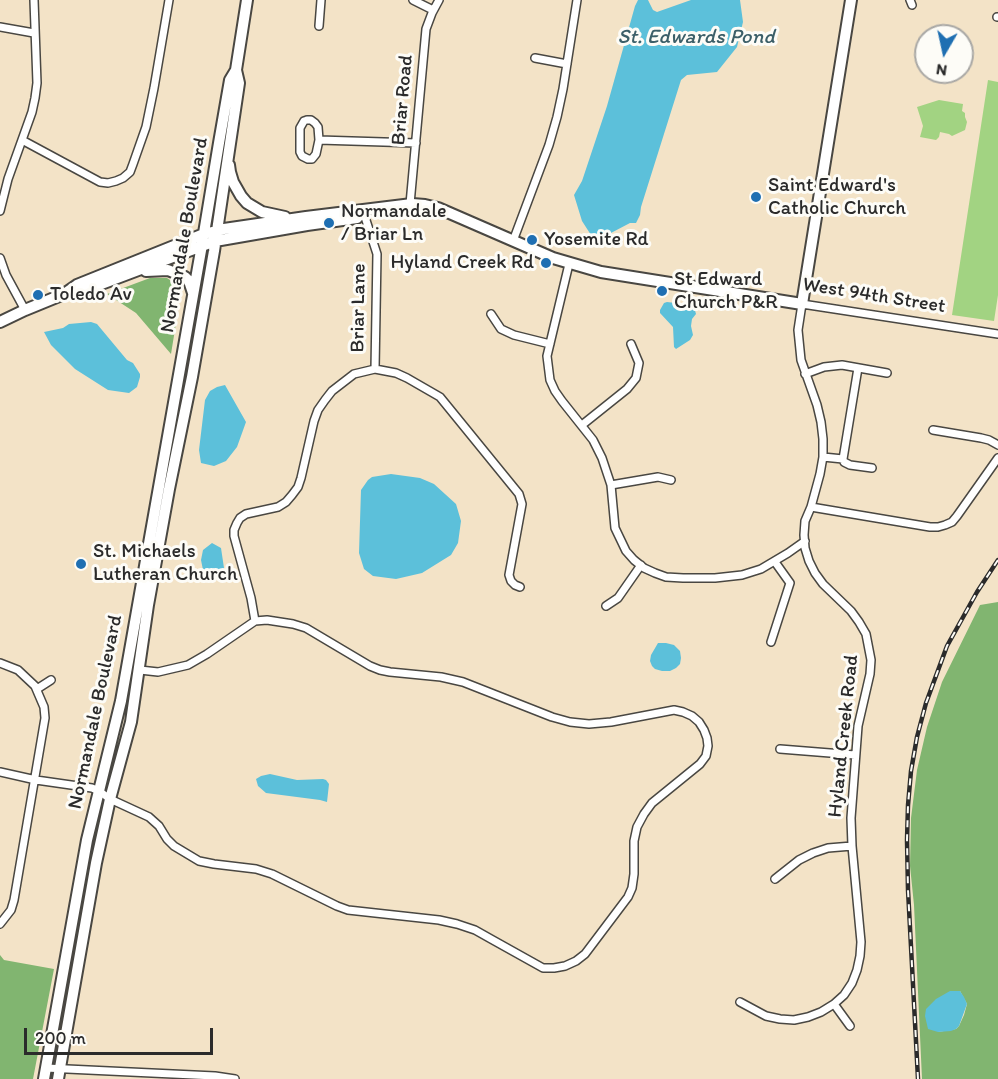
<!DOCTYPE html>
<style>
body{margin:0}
#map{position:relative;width:998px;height:1079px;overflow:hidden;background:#f3e3c7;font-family:Itim,sans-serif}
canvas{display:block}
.north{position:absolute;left:914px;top:24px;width:60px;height:60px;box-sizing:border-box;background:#fdfcf7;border:2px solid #a9a8a5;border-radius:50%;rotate:189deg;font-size:16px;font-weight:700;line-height:24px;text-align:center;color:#2b2b2b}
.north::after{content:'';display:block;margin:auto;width:21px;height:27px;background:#1f6fb2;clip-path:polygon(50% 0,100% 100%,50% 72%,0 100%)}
.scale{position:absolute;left:24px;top:1028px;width:189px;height:27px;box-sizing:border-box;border:3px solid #2b2b2b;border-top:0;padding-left:8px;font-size:18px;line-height:21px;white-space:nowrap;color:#2b2b2b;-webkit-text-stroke:4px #fdfcf7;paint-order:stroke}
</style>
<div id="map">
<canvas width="998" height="1079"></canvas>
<div class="north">N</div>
<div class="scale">200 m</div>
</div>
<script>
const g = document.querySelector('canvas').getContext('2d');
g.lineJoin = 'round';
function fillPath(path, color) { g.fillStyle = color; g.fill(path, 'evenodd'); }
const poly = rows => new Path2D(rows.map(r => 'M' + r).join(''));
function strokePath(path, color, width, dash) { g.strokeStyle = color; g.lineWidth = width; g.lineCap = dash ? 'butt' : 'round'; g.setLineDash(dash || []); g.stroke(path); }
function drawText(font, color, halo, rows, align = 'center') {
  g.font = font + ' Itim,sans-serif'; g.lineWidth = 6; g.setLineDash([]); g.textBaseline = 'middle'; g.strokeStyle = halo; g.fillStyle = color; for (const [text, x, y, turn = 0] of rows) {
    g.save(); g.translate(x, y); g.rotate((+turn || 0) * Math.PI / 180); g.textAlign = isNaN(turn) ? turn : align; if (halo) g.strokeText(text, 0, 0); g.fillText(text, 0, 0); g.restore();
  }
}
fillPath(poly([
 [988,80,998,82,998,295,994,321,952,315],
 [939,100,963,104,962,111,965,113,965,117,967,122,965,130,952,136,949,134,940,132,939,137,936,140,920,137,923,126,917,107]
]), '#a2d382');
fillPath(poly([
 [150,278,167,278,176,284,178,293,178,311,171,354,136,313,107,294],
 [998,602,998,1079,922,1079,914,905,910,866,911,818,917,770,927,727,942,682,980,605],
 [953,991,960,991,967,1004,964,1015,959,1026,956,1029,938,1032],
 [0,955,4,960,54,969,33,1079,0,1079]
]), '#81b570');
fillPath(poly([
 [638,0,648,0,653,10,657,12,691,0,740,0,743,22,737,47,717,72,687,75,681,80,641,207,640,215,636,223,630,223,609,234,591,235,582,221,574,195,582,181,607,106,635,6],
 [667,302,684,304,694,307,696,314,692,319,691,326,693,335,690,340,676,349,674,347,673,327,660,313,660,310,664,303],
 [91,322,97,324,127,360,133,363,140,374,140,377,137,387,129,393,108,390,75,369,51,345,44,332,63,328,69,324],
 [225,385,246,422,237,447,226,461,214,466,201,463,199,450,205,400,210,391,217,387],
 [391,474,420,478,434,484,456,504,461,521,458,543,451,555,422,573,396,579,373,576,364,569,359,553,361,490,368,480,372,477],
 [212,543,221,548,224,568,220,577,211,577,203,570,201,560,203,550],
 [658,643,666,643,674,645,680,651,681,658,680,664,676,668,670,671,662,671,655,669,652,666,650,661,651,655],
 [270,774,297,780,323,779,326,780,329,784,327,802,320,800,266,793,258,786,256,779,261,776],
 [950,991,960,991,964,997,967,1004,959,1026,956,1029,951,1031,938,1032,928,1029,925,1016,926,1009,936,999]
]), '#5cc0da');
const street = poly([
 [413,0,433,10],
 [910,0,912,5],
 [997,17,998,17],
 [319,26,321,0],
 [0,27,34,33],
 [535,58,567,64],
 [307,120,311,120,315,123,318,127,319,140,316,154,312,159,308,159,302,156,300,152,300,128,304,121,307,120],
 [22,140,100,182,108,183,116,181,123,178,130,172,133,164,146,127,154,88,169,0],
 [319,140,416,143],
 [410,204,426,29,432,13,439,0],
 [0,211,8,179,32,112,35,98,37,83,34,0],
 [513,241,549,145,557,117,563,89,577,0],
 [0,258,6,275,25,310],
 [569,264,547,356,550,380,555,391,562,401,593,440,602,458,611,485,615,528,626,551,634,560,644,568,655,573,666,577,683,578,715,578,742,575,761,569,788,553,805,541],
 [491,314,501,329,514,335,550,344],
 [375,369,396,373,407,378,440,397,519,494,522,504,509,575,511,581,515,585,520,587],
 [805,374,824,367,842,365,887,373],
 [582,425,627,389,636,378,639,363,631,344],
 [933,430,981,438,989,440,998,445],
 [823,457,843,459,844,462,850,465,872,468],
 [843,459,858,368],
 [611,485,658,477,671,480],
 [811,507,930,527,938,527,945,525,952,522,957,516,998,458],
 [606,606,618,598,641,565],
 [255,621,251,598,234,536,234,530,237,523,240,518,246,514,278,507,286,502,292,495,298,487,301,478,314,421,318,410,325,400,332,391,354,374,375,369,377,254,363,211],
 [771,642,790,583,775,562],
 [0,663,18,670,35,686,44,707,45,718,14,900,11,910,0,924],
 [37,689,51,680],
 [780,749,855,755],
 [0,772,36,780,92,788,99,791,110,799,149,817,159,826,167,839,174,846,199,861,214,864,256,869,272,874,337,906,348,910,439,920,457,924,475,930,491,939,543,968,554,968,565,966,576,961,585,954,628,897,632,888,634,874,634,841,637,827,644,814,652,803,700,764,706,756,708,746,707,738,704,730,699,722,692,716,683,712,674,710,611,722,589,724,570,722,552,717,463,682,441,677,390,672,380,670,370,666,306,628,293,624,267,620,255,621,207,654,188,665,158,672,140,670],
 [775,879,799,860,813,853,828,848,852,846],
 [740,1002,766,1016,780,1019,794,1020,808,1017,821,1012,834,1004,844,995,852,983,857,970,860,956,861,942,852,846,851,818,858,726,870,674,871,660,866,634,859,622,851,611,823,584,815,573,809,561,805,548,804,535,805,521,811,507,820,474,823,457,823,439,821,422,817,405,801,360,798,330,802,304,998,334],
 [834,1004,850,1026],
 [46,1068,215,1076,235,1079]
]);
const secondary = poly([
 [229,165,230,172,233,182,241,196,247,203,262,212,285,217],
 [146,271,168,270,185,277,189,281,193,293],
 [69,293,80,292,215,241,307,225,357,218,363,211],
 [0,322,25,310,64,294,77,285,204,234,224,229,306,217,412,204,425,205,438,208,553,258,601,272,802,304,851,0],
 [44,1079,87,840,121,701,202,245,219,143,230,80,236,70],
 [58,1079,96,863,110,799,131,722,148,605,169,489,192,377,214,251,239,83,236,70,247,0]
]);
strokePath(street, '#494742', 10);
strokePath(secondary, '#494742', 14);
strokePath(street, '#fff', 7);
strokePath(secondary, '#fff', 10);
const rail = poly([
 [918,1079,908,890,907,840,908,805,911,771,917,737,926,703,947,646,977,592,998,560]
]);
strokePath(rail, '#2b2b2b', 4.5);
strokePath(rail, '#fdfcf7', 2, [7]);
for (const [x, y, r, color] of [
 [756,197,6,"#1f6fb2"],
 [329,223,6,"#1f6fb2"],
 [532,240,6,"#1f6fb2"],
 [546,263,6,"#1f6fb2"],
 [662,291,6,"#1f6fb2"],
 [38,295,6,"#1f6fb2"],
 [81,564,6,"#1f6fb2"]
]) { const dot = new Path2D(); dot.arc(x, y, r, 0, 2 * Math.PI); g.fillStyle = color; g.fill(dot); strokePath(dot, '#fdfcf7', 2); }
drawText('20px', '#2b2b2b', '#fdfcf7', [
 ["Briar Road",403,100,-85],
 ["Normandale Boulevard",185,235,-80],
 ["West 94th Street",874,296,9],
 ["Briar Lane",359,308,-89],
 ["Normandale Boulevard",96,712,-78],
 ["Hyland Creek Road",844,736,-84]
]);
drawText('20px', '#2b2b2b', '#fdfcf7', [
 ["Saint Edward's",768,186],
 ["Catholic Church",768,209],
 ["Normandale",341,212],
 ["/ Briar Ln",341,235],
 ["Yosemite Rd",544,240],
 ["Hyland Creek Rd",534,263,"right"],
 ["St Edward",674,280],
 ["Church P&R",674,303],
 ["Toledo Av",50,295],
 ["St. Michaels",93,552],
 ["Lutheran Church",93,575]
], 'left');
drawText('italic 21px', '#3c5f68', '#fdfcf7', [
 ["St. Edwards Pond",696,38]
]);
</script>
